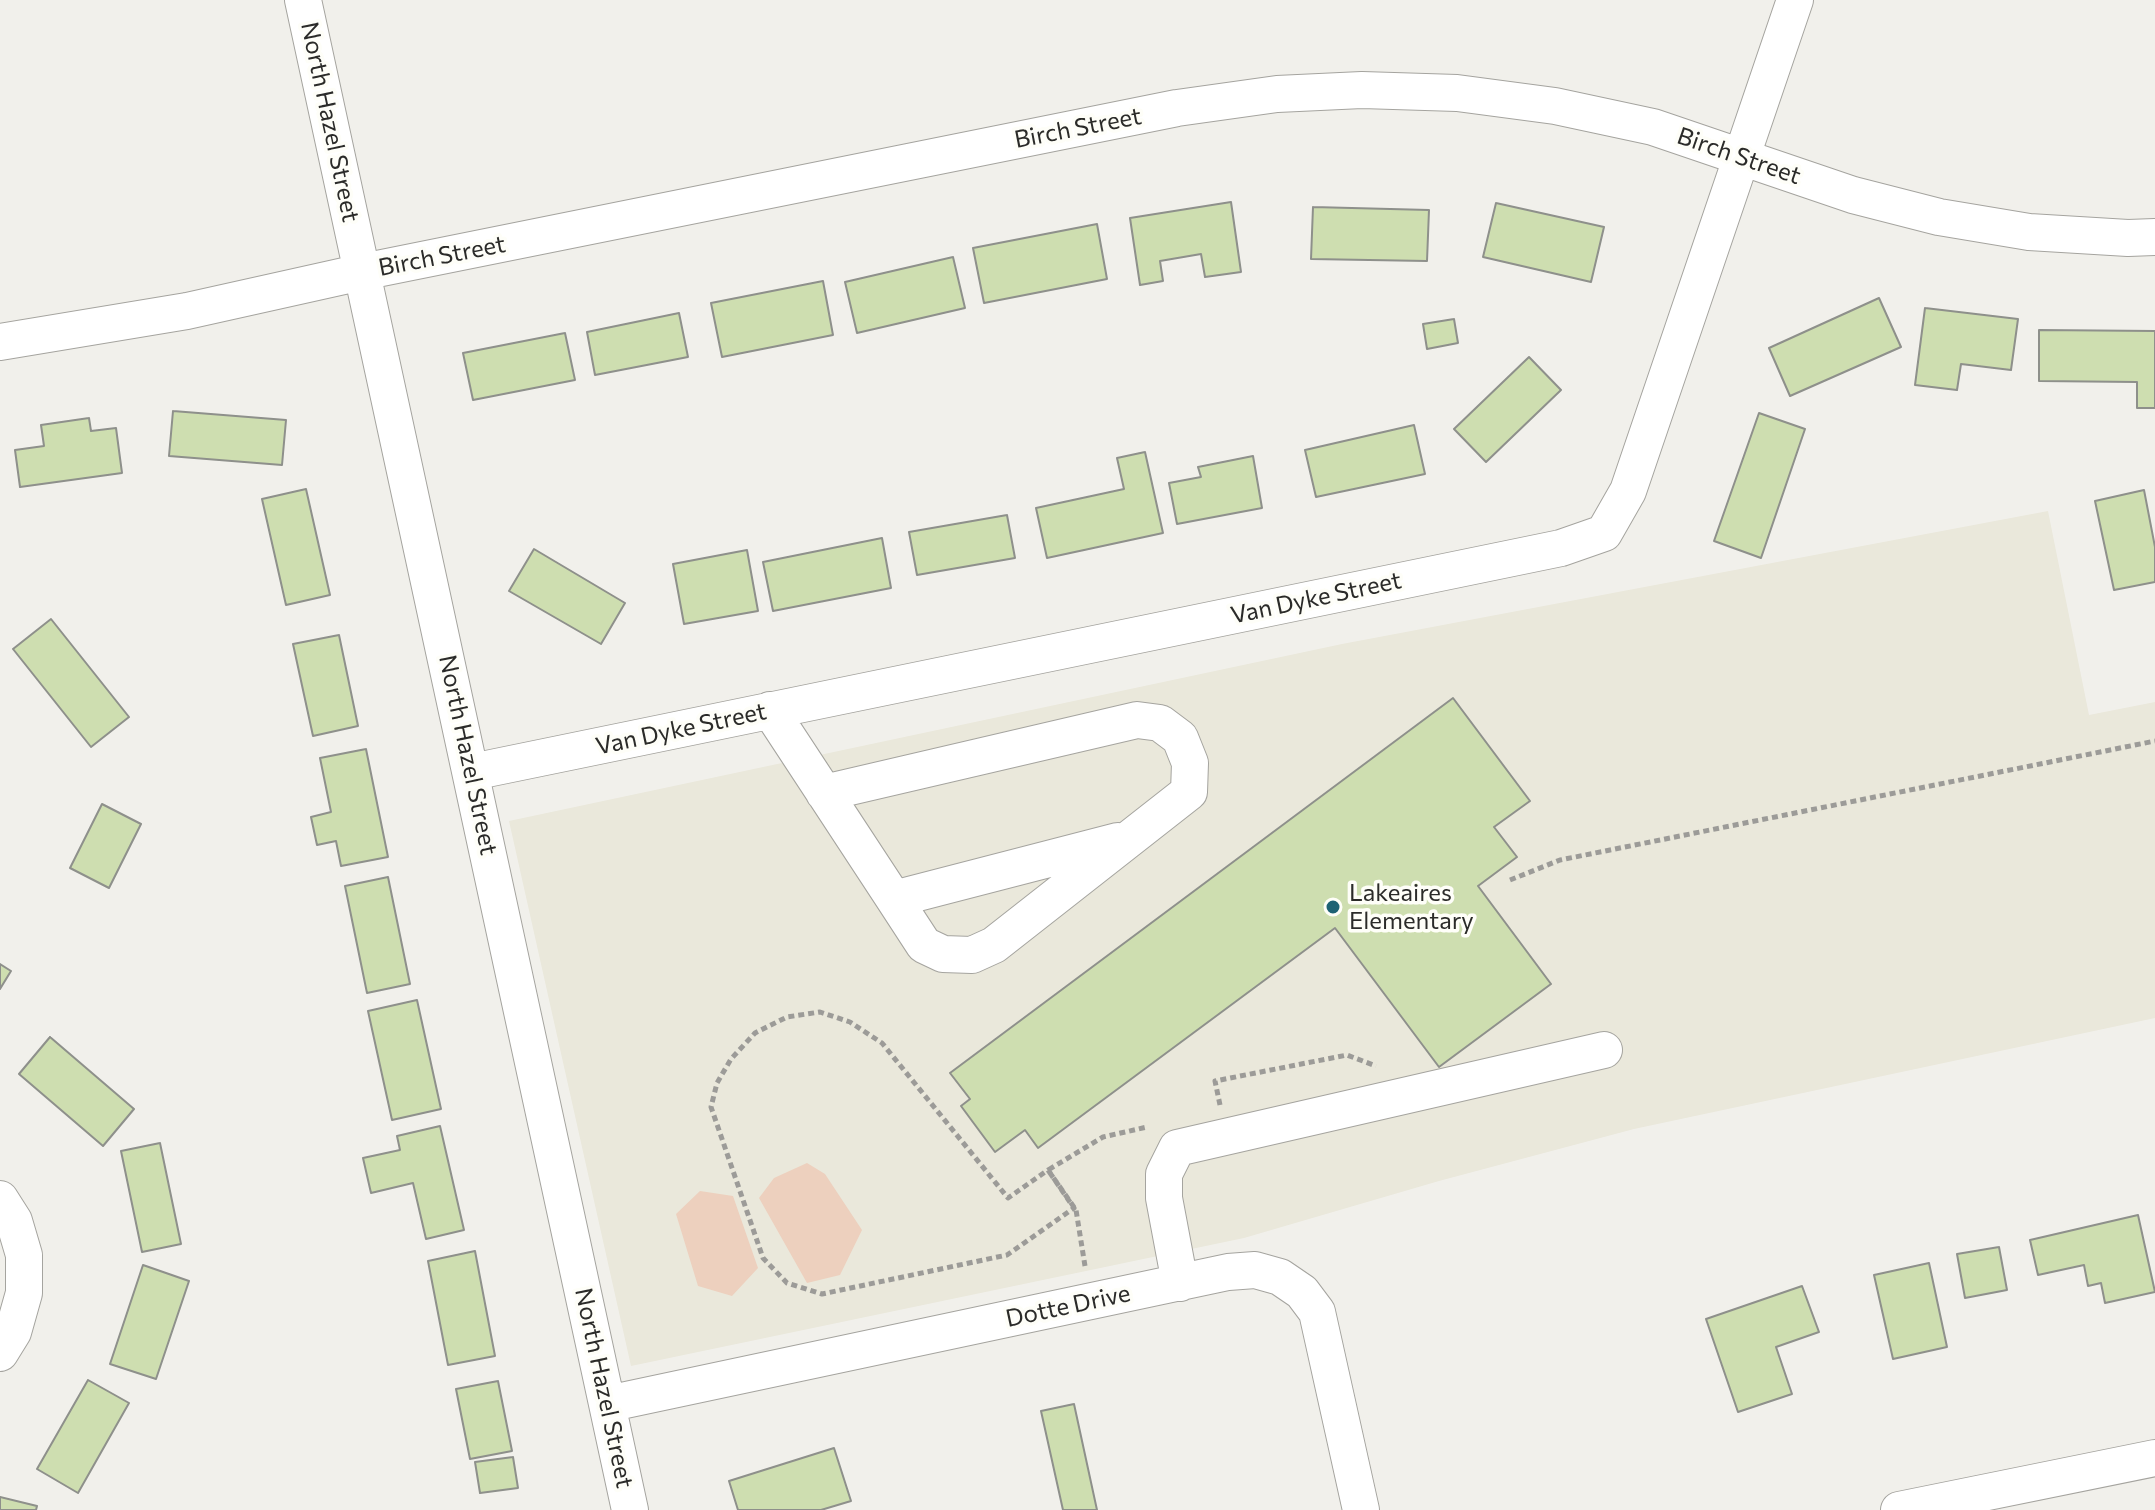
<!DOCTYPE html>
<style>
body{margin:0}
canvas{display:block;background:#f1f0eb}
</style>
<canvas width="2155" height="1510"></canvas>
<script>
const g = document.querySelector('canvas').getContext('2d');
g.lineJoin = 'round';
function fillPath(path, color) { g.fillStyle = color; g.fill(path, 'evenodd'); }
const poly = rows => new Path2D(rows.map(r => 'M' + r).join(''));
function strokePath(path, color, width, dash) { g.strokeStyle = color; g.lineWidth = width; g.lineCap = dash ? 'butt' : 'round'; g.setLineDash(dash || []); g.stroke(path); }
function drawText(font, color, halo, rows, align = 'center') {
  g.font = font + ' Commissioner,sans-serif'; g.lineWidth = 7; g.setLineDash([]); g.textBaseline = 'middle'; g.strokeStyle = halo; g.fillStyle = color; for (const [text, x, y, turn = 0] of rows) {
    g.save(); g.translate(x, y); g.rotate((+turn || 0) * Math.PI / 180); g.textAlign = isNaN(turn) ? turn : align; if (halo) g.strokeText(text, 0, 0); g.fillText(text, 0, 0); g.restore();
  }
}
fillPath(poly([
 [2048,511,2089,715,2155,702,2155,1018,1634,1129,1439,1181,1244,1238,631,1366,509,821,1342,644]
]), '#eae8db');
fillPath(poly([
 [807,1163,825,1174,862,1230,840,1275,807,1283,759,1198,774,1178],
 [700,1191,733,1196,758,1268,732,1296,698,1286,676,1214]
]), '#edd0be');
const building = poly([
 [1231,202,1241,272,1205,277,1201,254,1160,261,1163,281,1140,285,1130,218,1231,202],
 [1496,203,1604,227,1591,282,1483,257,1496,203],
 [1313,207,1429,210,1427,261,1311,259,1313,207],
 [1097,224,1107,279,984,303,973,248,1097,224],
 [953,257,965,308,857,333,845,282,953,257],
 [823,281,833,335,722,357,711,303,823,281],
 [1879,298,1901,347,1790,396,1769,348,1879,298],
 [1925,308,2018,319,2011,370,1961,364,1957,390,1915,385,1925,308],
 [679,313,688,357,595,375,587,332,679,313],
 [1454,319,1458,343,1427,349,1423,324,1454,319],
 [2039,330,2155,331,2155,408,2137,408,2137,382,2039,381,2039,330],
 [565,333,575,380,473,400,463,353,565,333],
 [1529,357,1561,390,1486,462,1454,429,1529,357],
 [173,411,286,420,282,465,169,456,173,411],
 [1759,413,1805,429,1761,558,1714,541,1759,413],
 [89,418,91,431,116,428,122,473,20,487,15,450,44,446,41,425,89,418],
 [1414,425,1425,474,1316,497,1305,450,1414,425],
 [1145,452,1163,533,1047,558,1036,508,1124,489,1117,458,1145,452],
 [1253,456,1262,508,1177,524,1169,483,1201,477,1198,467,1253,456],
 [306,489,330,595,286,605,262,499,306,489],
 [2144,490,2155,547,2155,582,2114,590,2095,501,2144,490],
 [1007,515,1015,558,917,575,909,532,1007,515],
 [882,538,891,588,773,611,763,562,882,538],
 [534,549,625,603,601,644,509,591,534,549],
 [747,550,758,611,684,624,673,564,747,550],
 [51,619,129,717,91,747,13,649,51,619],
 [339,635,358,726,313,736,293,644,339,635],
 [1453,698,1530,801,1494,827,1517,857,1478,886,1551,984,1439,1067,1335,928,1038,1148,1025,1130,995,1152,961,1106,970,1099,950,1073,1453,698],
 [366,749,388,857,341,866,336,841,317,845,311,817,331,812,320,758,366,749],
 [102,804,141,824,109,888,70,868,102,804],
 [388,877,410,984,367,993,345,886,388,877],
 [0,964,11,971,0,989,0,964],
 [417,1000,441,1109,392,1120,368,1011,417,1000],
 [50,1037,134,1109,103,1146,19,1074,50,1037],
 [440,1126,464,1230,426,1239,413,1183,371,1193,363,1158,400,1150,397,1136,440,1126],
 [160,1143,181,1244,142,1252,121,1151,160,1143],
 [2138,1215,2155,1292,2105,1303,2101,1283,2088,1286,2084,1265,2038,1275,2030,1240,2138,1215],
 [1999,1247,2007,1290,1965,1298,1957,1254,1999,1247],
 [475,1251,495,1356,448,1365,428,1261,475,1251],
 [1929,1263,1947,1347,1893,1359,1874,1275,1929,1263],
 [143,1265,189,1281,156,1379,110,1364,143,1265],
 [1802,1286,1819,1332,1776,1347,1792,1394,1738,1412,1706,1319,1802,1286],
 [88,1380,129,1403,78,1493,37,1469,88,1380],
 [498,1381,512,1451,470,1459,456,1389,498,1381],
 [1074,1404,1097,1510,1063,1510,1041,1411,1074,1404],
 [834,1448,851,1501,821,1510,738,1510,729,1481,834,1448],
 [513,1457,518,1488,480,1493,475,1462,513,1457],
 [0,1497,37,1506,36,1510,0,1510,0,1497]
]);
fillPath(building, '#cedeb0');
strokePath(building, '#8e908b', 2);
const minor = poly([
 [303,0,630,1510],
 [0,342,187,311,362,272,1177,108,1277,94,1362,90,1457,93,1555,106,1653,127,1853,195,1939,217,2029,232,2128,238,2155,237],
 [770,710,894,899,924,945,943,954,972,955,994,945,1189,792,1190,763,1180,738,1160,723,1137,720,824,793],
 [472,772,1561,548,1604,533,1628,491,1795,0],
 [894,899,1118,841],
 [0,1199,14,1221,24,1255,24,1293,13,1332,0,1353],
 [1180,1283,1164,1198,1164,1174,1177,1148,1604,1050],
 [607,1404,1228,1272,1255,1270,1280,1277,1302,1292,1317,1312,1361,1510],
 [1899,1510,2155,1458]
]);
strokePath(minor, '#a5a49f', 38);
strokePath(poly([
 [1510,880,1560,860,2155,741],
 [1220,1105,1215,1081,1347,1055,1376,1066],
 [1085,1266,1076,1210,1048,1170,1008,1198,882,1043,850,1022,820,1012,787,1017,755,1033,731,1059,717,1083,711,1107,763,1258,787,1283,822,1294,1007,1255,1074,1208,1048,1170,1103,1137,1147,1127]
]), '#9c9b98', 5, [6, 4]);
strokePath(minor, '#fff', 36);
for (const [x, y, r, color] of [
 [1333,907,8,"#1e6274"]
]) { const dot = new Path2D(); dot.arc(x, y, r, 0, 2 * Math.PI); g.fillStyle = color; g.fill(dot); strokePath(dot, '#fefef8', 3); }
drawText('24px', '#2b2b29', '#fefef8', [
 ["North Hazel Street",330,122,78],
 ["Birch Street",1078,128,-11],
 ["Birch Street",1739,156,19],
 ["Birch Street",442,256,-11],
 ["Van Dyke Street",1316,598,-12],
 ["Van Dyke Street",681,729,-12],
 ["North Hazel Street",468,755,78],
 ["Dotte Drive",1068,1306,-12],
 ["North Hazel Street",604,1388,78]
]);
drawText('24px', '#2b2b29', '#fefef8', [
 ["Lakeaires",1349,893],
 ["Elementary",1349,921]
], 'left');
</script>
